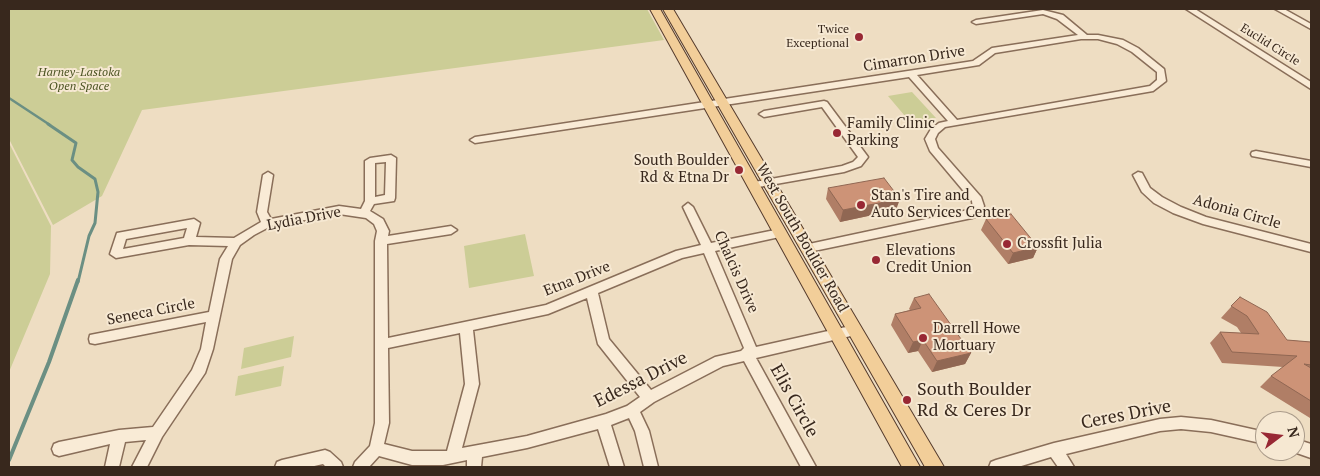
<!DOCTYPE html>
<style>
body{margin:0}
#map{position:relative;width:1320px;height:476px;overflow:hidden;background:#eeddc2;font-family:"PT Serif",serif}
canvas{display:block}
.frame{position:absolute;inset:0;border:10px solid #38281d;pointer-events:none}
.north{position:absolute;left:1255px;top:411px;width:50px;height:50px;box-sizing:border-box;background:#f6e8d2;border:1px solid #aa9b8a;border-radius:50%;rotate:75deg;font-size:14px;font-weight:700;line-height:20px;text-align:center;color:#38281d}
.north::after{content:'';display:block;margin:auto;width:18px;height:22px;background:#982834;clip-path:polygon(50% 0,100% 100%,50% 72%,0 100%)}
</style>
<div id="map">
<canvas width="1320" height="476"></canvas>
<div class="frame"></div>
<div class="north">N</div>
</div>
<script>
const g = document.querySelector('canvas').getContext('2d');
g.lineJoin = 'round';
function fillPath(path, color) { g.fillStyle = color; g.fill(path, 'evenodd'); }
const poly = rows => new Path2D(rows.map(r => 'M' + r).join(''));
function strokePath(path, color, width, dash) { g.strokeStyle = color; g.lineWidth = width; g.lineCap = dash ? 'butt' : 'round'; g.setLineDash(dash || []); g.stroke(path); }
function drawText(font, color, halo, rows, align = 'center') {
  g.font = font + ' "PT Serif",serif'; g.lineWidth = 4; g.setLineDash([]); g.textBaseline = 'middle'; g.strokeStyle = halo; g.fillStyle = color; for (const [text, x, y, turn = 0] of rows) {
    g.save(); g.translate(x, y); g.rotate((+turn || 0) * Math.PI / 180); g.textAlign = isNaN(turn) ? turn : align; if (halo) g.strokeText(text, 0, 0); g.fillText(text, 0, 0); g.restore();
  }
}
fillPath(poly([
 [9,9,647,9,664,40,142,110,102,196,53,225,9,139],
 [912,92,936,118,910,122,888,96],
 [9,143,51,226,50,274,9,372],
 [525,234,534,276,469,288,464,246],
 [294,336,291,357,241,369,244,348],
 [284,366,281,386,235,396,238,376]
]), '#cccd96');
strokePath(poly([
 [9,98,50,125]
]), '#6b8f83', 2.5);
strokePath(poly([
 [48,124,76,143,72,160,78,167,95,179,98,192,95,223,89,236,78,282]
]), '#6b8f83', 3);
strokePath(poly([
 [9,460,49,362,78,280]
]), '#6b8f83', 4);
const minor = poly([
 [1186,9,1195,9,1311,82,1311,89,1186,9],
 [1275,9,1284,9,1311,24,1311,29,1275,9],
 [1043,10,1063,15,1087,35,1098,35,1123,40,1138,48,1164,69,1166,81,1153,91,945,127,938,133,935,139,938,148,981,197,984,206,982,214,972,218,809,252,803,248,809,244,973,209,972,201,930,151,925,139,931,129,939,123,948,121,909,77,475,143,470,140,475,137,967,62,973,61,992,48,1078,35,1057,19,1043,14,976,24,972,22,976,20,1043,10],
 [1081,39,1098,39,1117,44,1132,52,1157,72,1157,80,1150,86,957,120,917,75,979,65,995,53,1081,39],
 [824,101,827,102,868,157,861,166,844,172,753,188,749,187,748,185,749,183,842,166,853,162,858,157,822,107,764,117,759,114,764,111,824,101],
 [1256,151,1311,161,1311,167,1252,156,1251,154,1252,152,1256,151],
 [391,155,396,158,395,198,394,201,374,204,370,211,383,219,389,231,388,236,451,226,457,230,451,234,387,244,388,338,546,305,676,251,701,245,683,207,688,203,693,207,711,243,780,229,784,230,786,233,784,236,715,251,756,347,855,325,859,326,861,330,859,334,855,335,756,358,816,467,801,467,744,361,723,366,654,402,640,412,649,431,658,467,644,467,635,431,629,418,611,425,624,467,610,467,598,429,527,448,482,457,481,467,467,467,467,460,443,465,412,465,379,456,369,467,353,467,355,462,370,446,375,423,375,241,377,231,374,224,366,218,339,214,271,226,254,235,240,245,232,259,213,349,205,373,162,437,147,467,132,467,146,440,125,442,119,467,105,467,110,444,59,456,54,454,52,449,54,444,59,442,119,430,153,427,192,370,201,349,206,322,95,344,90,343,89,339,90,335,95,334,209,312,220,259,228,246,189,245,116,258,110,254,117,233,194,219,200,223,196,237,234,238,261,222,257,212,263,175,268,172,273,175,267,212,271,219,339,206,361,209,365,201,365,161,370,158,391,155],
 [386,162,385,195,375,197,375,163,386,162],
 [187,228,184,238,123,249,126,239,187,228],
 [704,253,744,348,741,351,715,357,651,390,609,339,598,293,682,258,704,253],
 [587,298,598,344,640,397,627,406,606,414,527,436,462,448,479,384,473,330,548,314,587,298],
 [460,333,465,384,447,451,412,451,384,444,389,423,388,348,460,333],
 [1138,172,1142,173,1150,188,1162,197,1181,207,1206,217,1311,244,1311,252,1203,224,1173,213,1154,203,1142,192,1133,175,1138,172],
 [1181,417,1211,420,1265,432,1265,444,1211,432,1181,429,1160,431,1066,454,1074,467,1058,467,1051,457,1018,467,989,467,991,462,996,460,1054,443,1160,419,1181,417],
 [1295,439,1311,444,1311,458,1291,451,1295,451,1295,439],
 [325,450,330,452,341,462,343,467,326,467,323,464,310,467,275,467,277,462,282,460,325,450]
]);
const major = poly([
 [650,9,660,9,920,467,902,467,650,9],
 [663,9,673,9,944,467,925,467,663,9]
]);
strokePath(minor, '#896e59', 3);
strokePath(major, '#563c2d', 2);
fillPath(minor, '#f9ebd6');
fillPath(major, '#f2ce99');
fillPath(poly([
 [828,188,896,210,840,222,826,199],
 [986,219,1038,247,1033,258,1008,264,981,230],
 [1240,297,1287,340,1311,342,1311,417,1310,418,1260,387,1271,376,1283,367,1222,363,1210,343,1220,332,1241,333,1237,327,1221,318],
 [914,298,971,353,965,364,932,372,918,351,908,353,891,325,895,314,910,310,909,309]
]), '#b07e66');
fillPath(poly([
 [900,199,896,210,840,222,843,210],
 [1038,247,1033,258,1008,264,1013,253],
 [923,340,918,351,908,353,913,342],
 [971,353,965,364,932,372,937,361]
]), '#906753');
const building = poly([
 [884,178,900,199,843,210,828,188,884,178],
 [1011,214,1038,247,1013,253,986,219,1011,214],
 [929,294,971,353,937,361,923,340,913,342,895,314,921,308,914,298,929,294],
 [1240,297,1267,312,1287,340,1311,342,1311,365,1304,364,1311,368,1311,401,1271,376,1297,356,1232,352,1220,332,1259,334,1247,316,1231,306,1240,297]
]);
fillPath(building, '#cd9377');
strokePath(building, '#906753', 1);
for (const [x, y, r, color] of [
 [859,37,5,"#982834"],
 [837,133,5,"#982834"],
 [739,170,5,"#982834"],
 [861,205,5,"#982834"],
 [1007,244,5,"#982834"],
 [876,260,5,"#982834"],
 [923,338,5,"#982834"],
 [907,400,5,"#982834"]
]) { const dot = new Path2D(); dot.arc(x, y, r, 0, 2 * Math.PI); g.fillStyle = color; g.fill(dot); strokePath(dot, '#f6e8d2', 2); }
drawText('12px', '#38281d', '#f6e8d2', [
 ["Twice",849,30],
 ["Exceptional",849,44]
], 'right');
drawText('12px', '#38281d', '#f6e8d2', [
 ["Euclid Circle",1270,45,32]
]);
drawText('italic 12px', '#4d5524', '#f6e8d2', [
 ["Harney-Lastoka",79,73],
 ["Open Space",79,87]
]);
drawText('15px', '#38281d', '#f6e8d2', [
 ["Cimarron Drive",914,59,-9],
 ["Adonia Circle",1237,212,16],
 ["Lydia Drive",304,219,-11],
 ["West South Boulder Road",802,238,60],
 ["Chalcis Drive",736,272,66],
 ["Etna Drive",577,279,-22],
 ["Seneca Circle",151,312,-11]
]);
drawText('15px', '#38281d', '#f6e8d2', [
 ["Family Clinic",847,124],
 ["Parking",847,141],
 ["South Boulder",729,161,"right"],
 ["Rd & Etna Dr",729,178,"right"],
 ["Stan's Tire and",871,196],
 ["Auto Services Center",871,213],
 ["Crossfit Julia",1017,244],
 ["Elevations",886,251],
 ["Credit Union",886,268],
 ["Darrell Howe",933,329],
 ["Mortuary",933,346]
], 'left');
drawText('18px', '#38281d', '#f6e8d2', [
 ["Edessa Drive",641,380,-27],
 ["Elis Circle",794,401,61],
 ["Ceres Drive",1126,415,-11]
]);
drawText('18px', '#38281d', '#f6e8d2', [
 ["South Boulder",917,390],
 ["Rd & Ceres Dr",917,411]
], 'left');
</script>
